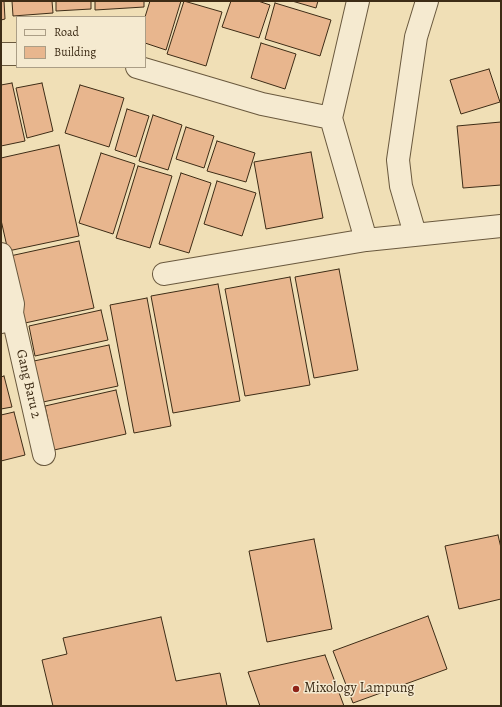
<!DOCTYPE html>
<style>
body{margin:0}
#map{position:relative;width:502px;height:707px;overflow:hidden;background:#f0dfb6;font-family:Alegreya,serif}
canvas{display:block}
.frame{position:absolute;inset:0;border:2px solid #3d2c16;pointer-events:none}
.legend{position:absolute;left:16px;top:16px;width:130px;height:52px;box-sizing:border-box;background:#f5ead0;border:1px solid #ab9e86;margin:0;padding:5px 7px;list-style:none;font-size:12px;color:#3d2c16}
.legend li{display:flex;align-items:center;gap:8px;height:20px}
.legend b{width:20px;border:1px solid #ab9e86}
</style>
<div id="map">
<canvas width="502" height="707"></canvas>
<div class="frame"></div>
<ul class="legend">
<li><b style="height:5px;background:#f5ead0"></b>Road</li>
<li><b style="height:11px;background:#e8b68e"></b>Building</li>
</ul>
</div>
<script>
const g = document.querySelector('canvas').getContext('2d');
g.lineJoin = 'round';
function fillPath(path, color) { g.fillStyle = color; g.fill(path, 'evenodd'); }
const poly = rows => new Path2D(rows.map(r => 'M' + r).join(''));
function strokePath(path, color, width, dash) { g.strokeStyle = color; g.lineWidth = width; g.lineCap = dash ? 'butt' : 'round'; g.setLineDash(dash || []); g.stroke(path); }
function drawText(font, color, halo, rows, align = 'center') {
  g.font = font + ' Alegreya,serif'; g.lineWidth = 3; g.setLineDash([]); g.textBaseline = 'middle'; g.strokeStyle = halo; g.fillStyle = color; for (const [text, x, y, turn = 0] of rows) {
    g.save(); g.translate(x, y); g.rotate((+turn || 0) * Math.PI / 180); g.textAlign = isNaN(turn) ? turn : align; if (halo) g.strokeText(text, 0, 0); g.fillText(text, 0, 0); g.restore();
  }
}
const building = poly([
 [1,1,4,1,5,19,1,20,1,1],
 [12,1,52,1,53,13,13,16,12,1],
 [56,1,91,1,91,9,56,11,56,1],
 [95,1,144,1,144,7,95,10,95,1],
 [150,1,181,1,166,50,145,43,145,17,150,1],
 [184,1,222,12,206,66,167,54,184,1],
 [231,1,258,1,270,5,259,38,222,27,231,1],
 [292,1,318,1,316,8,292,1],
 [275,3,331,20,320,56,265,39,275,3],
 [261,43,296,54,285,89,251,78,261,43],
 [489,69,500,102,461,114,450,80,489,69],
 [12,83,25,141,1,146,1,85,12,83],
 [42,83,53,131,27,138,16,88,42,83],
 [80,85,124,98,109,147,65,133,80,85],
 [127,109,149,116,136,157,115,150,127,109],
 [153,115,182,125,168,170,139,161,153,115],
 [501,122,501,185,463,188,457,126,501,122],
 [186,127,214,136,204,168,176,159,186,127],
 [217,141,255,153,246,182,207,171,217,141],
 [59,145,79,236,8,251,1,220,1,158,59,145],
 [311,152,323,218,266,229,254,162,311,152],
 [101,153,135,164,113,234,79,223,101,153],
 [138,166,172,176,150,248,116,238,138,166],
 [181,173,211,183,189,253,159,244,181,173],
 [217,181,256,193,242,236,204,224,217,181],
 [79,241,94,308,25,323,10,256,79,241],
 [339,269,358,370,314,378,295,277,339,269],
 [290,277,310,385,245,396,225,289,290,277],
 [218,284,240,401,173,413,151,296,218,284],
 [147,298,171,426,134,433,110,305,147,298],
 [101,310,108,340,35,356,29,326,101,310],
 [109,345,118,386,43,402,34,361,109,345],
 [4,376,12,407,1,409,1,377,4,376],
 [116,390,126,434,54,450,45,406,116,390],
 [14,412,25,455,1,461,1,415,14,412],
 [498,535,501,548,501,599,459,609,445,546,498,535],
 [314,539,332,629,267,642,249,551,314,539],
 [428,616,447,669,353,703,333,651,428,616],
 [161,617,176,681,220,673,227,706,53,706,42,660,67,654,63,638,161,617],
 [325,655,344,706,260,706,248,672,325,655]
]);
fillPath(building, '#e8b68e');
strokePath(building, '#3d2c16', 1);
const street = poly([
 [358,1,331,118,366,240],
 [1,54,17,54],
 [137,67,262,104,331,118],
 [415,234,401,186,398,160,416,37,427,1],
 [1,254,13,304,12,313,2,322],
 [164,274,366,240,501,226],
 [12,313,44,454]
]);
strokePath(street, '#6a593e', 24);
strokePath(street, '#f5ead0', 22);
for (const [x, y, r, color] of [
 [296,689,4,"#8f2418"]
]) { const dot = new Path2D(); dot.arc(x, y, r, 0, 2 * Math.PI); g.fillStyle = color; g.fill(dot); strokePath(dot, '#f5ead0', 1.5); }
drawText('14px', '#3d2c16', '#f5ead0', [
 ["Gang Baru 2",28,384,77]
]);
drawText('14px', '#3d2c16', '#f5ead0', [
 ["Mixology Lampung",304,689]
], 'left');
</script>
